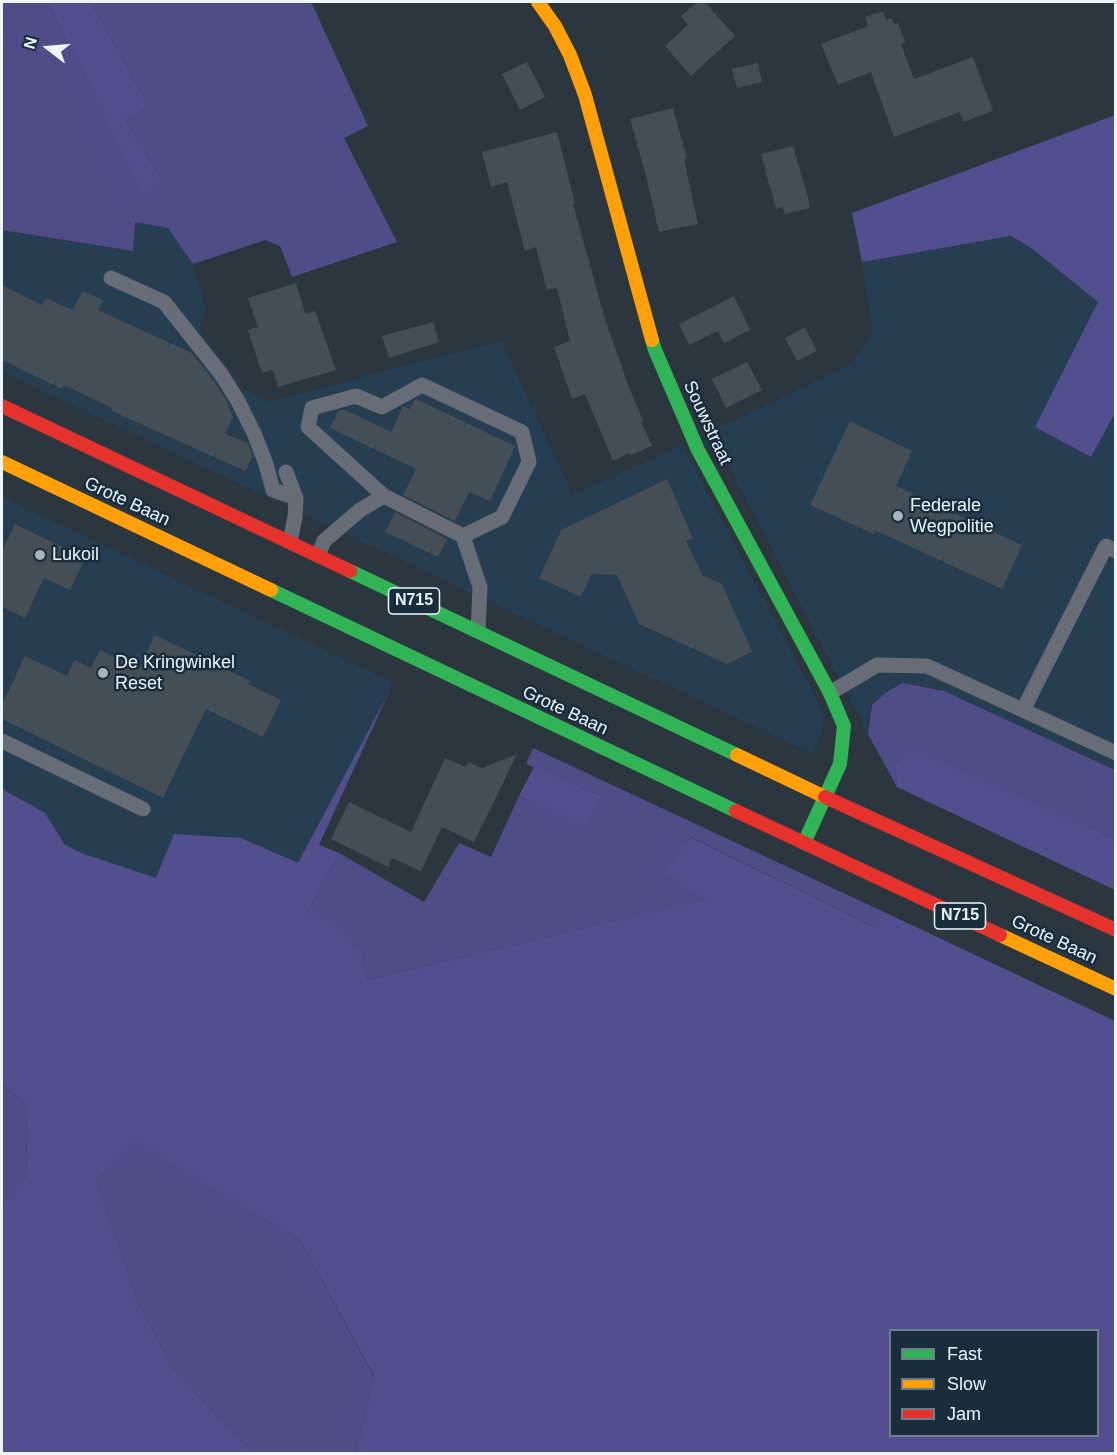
<!DOCTYPE html>
<style>
body{margin:0}
#map{position:relative;width:1117px;height:1455px;overflow:hidden;background:#2c363f;font-family:Helvetica,sans-serif}
canvas{display:block}
.frame{position:absolute;inset:0;border:3px solid #ecf6fe;pointer-events:none}
.legend{position:absolute;left:889px;top:1329px;width:210px;height:108px;box-sizing:border-box;background:#1a2d3d;border:2px solid #6e7d8a;margin:0;padding:8px 10px;list-style:none;font-size:18px;color:#ecf6fe}
.legend li{display:flex;align-items:center;gap:12px;height:30px}
.legend b{width:30px;border:2px solid #6e7d8a}
.north{position:absolute;left:18px;top:18px;width:60px;height:60px;-webkit-text-stroke:4px #1a2d3d;paint-order:stroke;rotate:286deg;font-size:16px;font-weight:700;line-height:24px;text-align:center;color:#ecf6fe}
.north::after{content:'';display:block;margin:auto;width:21px;height:27px;background:#ecf6fe;clip-path:polygon(50% 0,100% 100%,50% 72%,0 100%)}
</style>
<div id="map">
<canvas width="1117" height="1455"></canvas>
<div class="frame"></div>
<ul class="legend">
<li><b style="height:8px;background:#30b455"></b>Fast</li>
<li><b style="height:8px;background:#ff9f0a"></b>Slow</li>
<li><b style="height:8px;background:#e5322d"></b>Jam</li>
</ul>
<div class="north">N</div>
</div>
<script>
const g = document.querySelector('canvas').getContext('2d');
g.lineJoin = 'round';
function fillPath(path, color) { g.fillStyle = color; g.fill(path, 'evenodd'); }
const poly = rows => new Path2D(rows.map(r => 'M' + r).join(''));
function strokePath(path, color, width, dash) { g.strokeStyle = color; g.lineWidth = width; g.lineCap = dash ? 'butt' : 'round'; g.setLineDash(dash || []); g.stroke(path); }
function drawText(font, color, halo, rows, align = 'center') {
  g.font = font + ' Helvetica,sans-serif'; g.lineWidth = 5; g.setLineDash([]); g.textBaseline = 'middle'; g.strokeStyle = halo; g.fillStyle = color; for (const [text, x, y, turn = 0] of rows) {
    g.save(); g.translate(x, y); g.rotate((+turn || 0) * Math.PI / 180); g.textAlign = isNaN(turn) ? turn : align; if (halo) g.strokeText(text, 0, 0); g.fillText(text, 0, 0); g.restore();
  }
}
fillPath(poly([
 [135,222,169,228,193,264,206,309,199,328,244,389,270,402,433,358,501,341,573,495,682,445,823,712,823,728,813,754,2,372,2,230,133,251],
 [1011,236,1030,247,1098,302,1036,427,1091,456,1115,413,1115,770,944,691,903,683,888,691,872,705,868,734,711,432,851,364,873,334,862,262],
 [2,497,392,682,389,692,299,864,241,838,157,879,84,854,65,845,45,813,5,790,2,791]
]), '#263e51');
fillPath(poly([
 [2,2,48,2,143,195,162,180,126,121,148,105,91,2,311,2,368,126,344,138,397,242,292,277,280,246,265,240,193,264,168,228,135,222,133,251,2,230],
 [903,683,944,691,1115,770,1115,839,909,750,895,766,897,787,868,734,872,705,888,691],
 [533,748,882,911,874,927,691,837,707,899,367,980,363,957,308,911,339,853,424,902,459,843,491,857,519,796,587,826,601,796,526,764],
 [2,1084,26,1104,27,1175,12,1200,2,1203],
 [137,1140,300,1240,374,1377,356,1453,256,1453,241,1441,174,1371,137,1300,96,1179]
]), '#504c88');
fillPath(poly([
 [48,2,91,2,148,105,126,121,162,180,143,196],
 [1115,115,1115,413,1091,457,1035,427,1098,302,1030,247,1011,236,862,262,852,213],
 [389,692,319,845,339,853,308,911,336,925,363,957,367,980,706,899,665,872,690,837,874,927,882,911,1115,1021,1115,1453,356,1453,374,1376,300,1240,137,1141,96,1179,137,1300,174,1371,241,1441,256,1453,2,1453,2,1203,12,1199,27,1175,26,1104,2,1084,2,791,4,790,45,813,65,845,84,854,156,878,174,834,241,838,298,863],
 [1098,1330,1098,1436,890,1436,890,1330],
 [909,749,1115,839,1115,890,897,787,895,766],
 [534,767,601,796,587,827,519,796]
]), '#534f8f');
fillPath(poly([
 [697,2,705,2,735,36,691,76,665,46,688,25,681,16],
 [883,11,886,20,891,18,894,24,898,23,905,42,901,44,914,79,973,57,993,111,963,122,960,112,894,137,871,72,838,85,821,44,868,26,865,17],
 [527,62,545,97,520,110,502,74],
 [758,63,762,82,737,88,732,69],
 [673,108,687,159,684,160,698,224,659,232,646,176,630,119],
 [557,132,575,203,573,204,605,319,627,382,643,421,641,422,652,446,631,455,630,453,613,461,585,394,572,399,554,347,570,341,557,288,547,290,536,247,525,251,507,182,491,187,482,152],
 [793,146,808,198,810,208,785,214,783,207,776,209,761,154],
 [296,283,305,314,315,311,336,370,278,387,273,370,262,373,248,330,258,327,248,298],
 [2,285,42,305,46,298,72,310,83,291,103,300,98,310,192,353,213,380,226,400,233,417,225,434,248,443,253,456,245,471,112,411,112,408,64,385,62,389,2,360],
 [734,296,750,330,724,343,718,331,689,345,679,324],
 [433,322,439,342,389,358,382,336],
 [805,327,817,351,797,361,785,338],
 [747,362,762,390,726,408,712,379],
 [416,399,515,446,490,501,469,492,455,521,403,495,416,469,330,428,338,411,344,409,391,432,403,406,410,409,414,401],
 [850,421,912,451,896,486,1022,545,1002,589,875,530,874,534,810,505],
 [667,479,693,538,686,541,702,575,722,584,752,652,727,664,639,624,617,575,591,574,581,597,539,578,561,530],
 [395,512,447,539,438,557,385,532],
 [15,524,85,558,70,590,44,578,25,618,2,607,2,551],
 [155,635,250,681,248,684,281,700,263,737,206,709,163,798,2,719,2,705,25,656,67,676,75,660,91,668,100,650,139,669],
 [517,754,474,842,442,827,421,871,392,858,388,867,331,839,349,802,411,832,445,758,466,767,468,762,482,768]
]), '#444e54');
strokePath(poly([
 [111,278,164,302,221,374,238,401,254,433,266,464,273,490,296,498],
 [286,472,296,498,295,517,290,542],
 [384,496,308,427,312,408,356,396,382,407,422,385,522,432,529,462,502,517,463,536],
 [318,555,324,541,360,510,384,496,463,536,480,587,478,631],
 [830,693,877,665,927,666,1116,753],
 [1023,710,1106,546,1116,551],
 [2,741,143,809]
]), '#676c76', 15);
strokePath(poly([
 [652,340,655,350,698,450,830,693,844,726,840,764,804,843],
 [350,571,737,755],
 [271,590,736,811]
]), '#30b455', 14);
strokePath(poly([
 [538,2,555,26,570,55,585,95,652,340],
 [2,462,271,590],
 [737,755,825,797],
 [1000,935,1116,989]
]), '#ff9f0a', 14);
strokePath(poly([
 [2,406,350,571],
 [825,797,1116,930],
 [736,811,1000,935]
]), '#e5322d', 14);
for (const [x, y, r, color] of [
 [898,516,6,"#a9b3bb"],
 [40,555,6,"#a9b3bb"],
 [103,673,6,"#a9b3bb"]
]) { const dot = new Path2D(); dot.arc(x, y, r, 0, 2 * Math.PI); g.fillStyle = color; g.fill(dot); strokePath(dot, '#1a2d3d', 2); }
for (const [x, y, w] of [
 [414,601,51],
 [960,916,51]
]) { const box = new Path2D(); box.roundRect(x - w / 2, y - 13, w, 26, 4.5); g.fillStyle = '#1a2d3d'; g.fill(box); strokePath(box, '#ecf6fe', 1.5); }
drawText('bold 16px', '#ecf6fe', null, [
 ["N715",414,601],
 ["N715",960,916]
]);
drawText('18px', '#ecf6fe', '#1a2d3d', [
 ["Souwstraat",707,423,65],
 ["Grote Baan",127,502,25],
 ["Grote Baan",565,711,25],
 ["Grote Baan",1054,940,25]
]);
drawText('18px', '#ecf6fe', '#1a2d3d', [
 ["Federale",910,506],
 ["Wegpolitie",910,527],
 ["Lukoil",52,555],
 ["De Kringwinkel",115,663],
 ["Reset",115,684]
], 'left');
</script>
